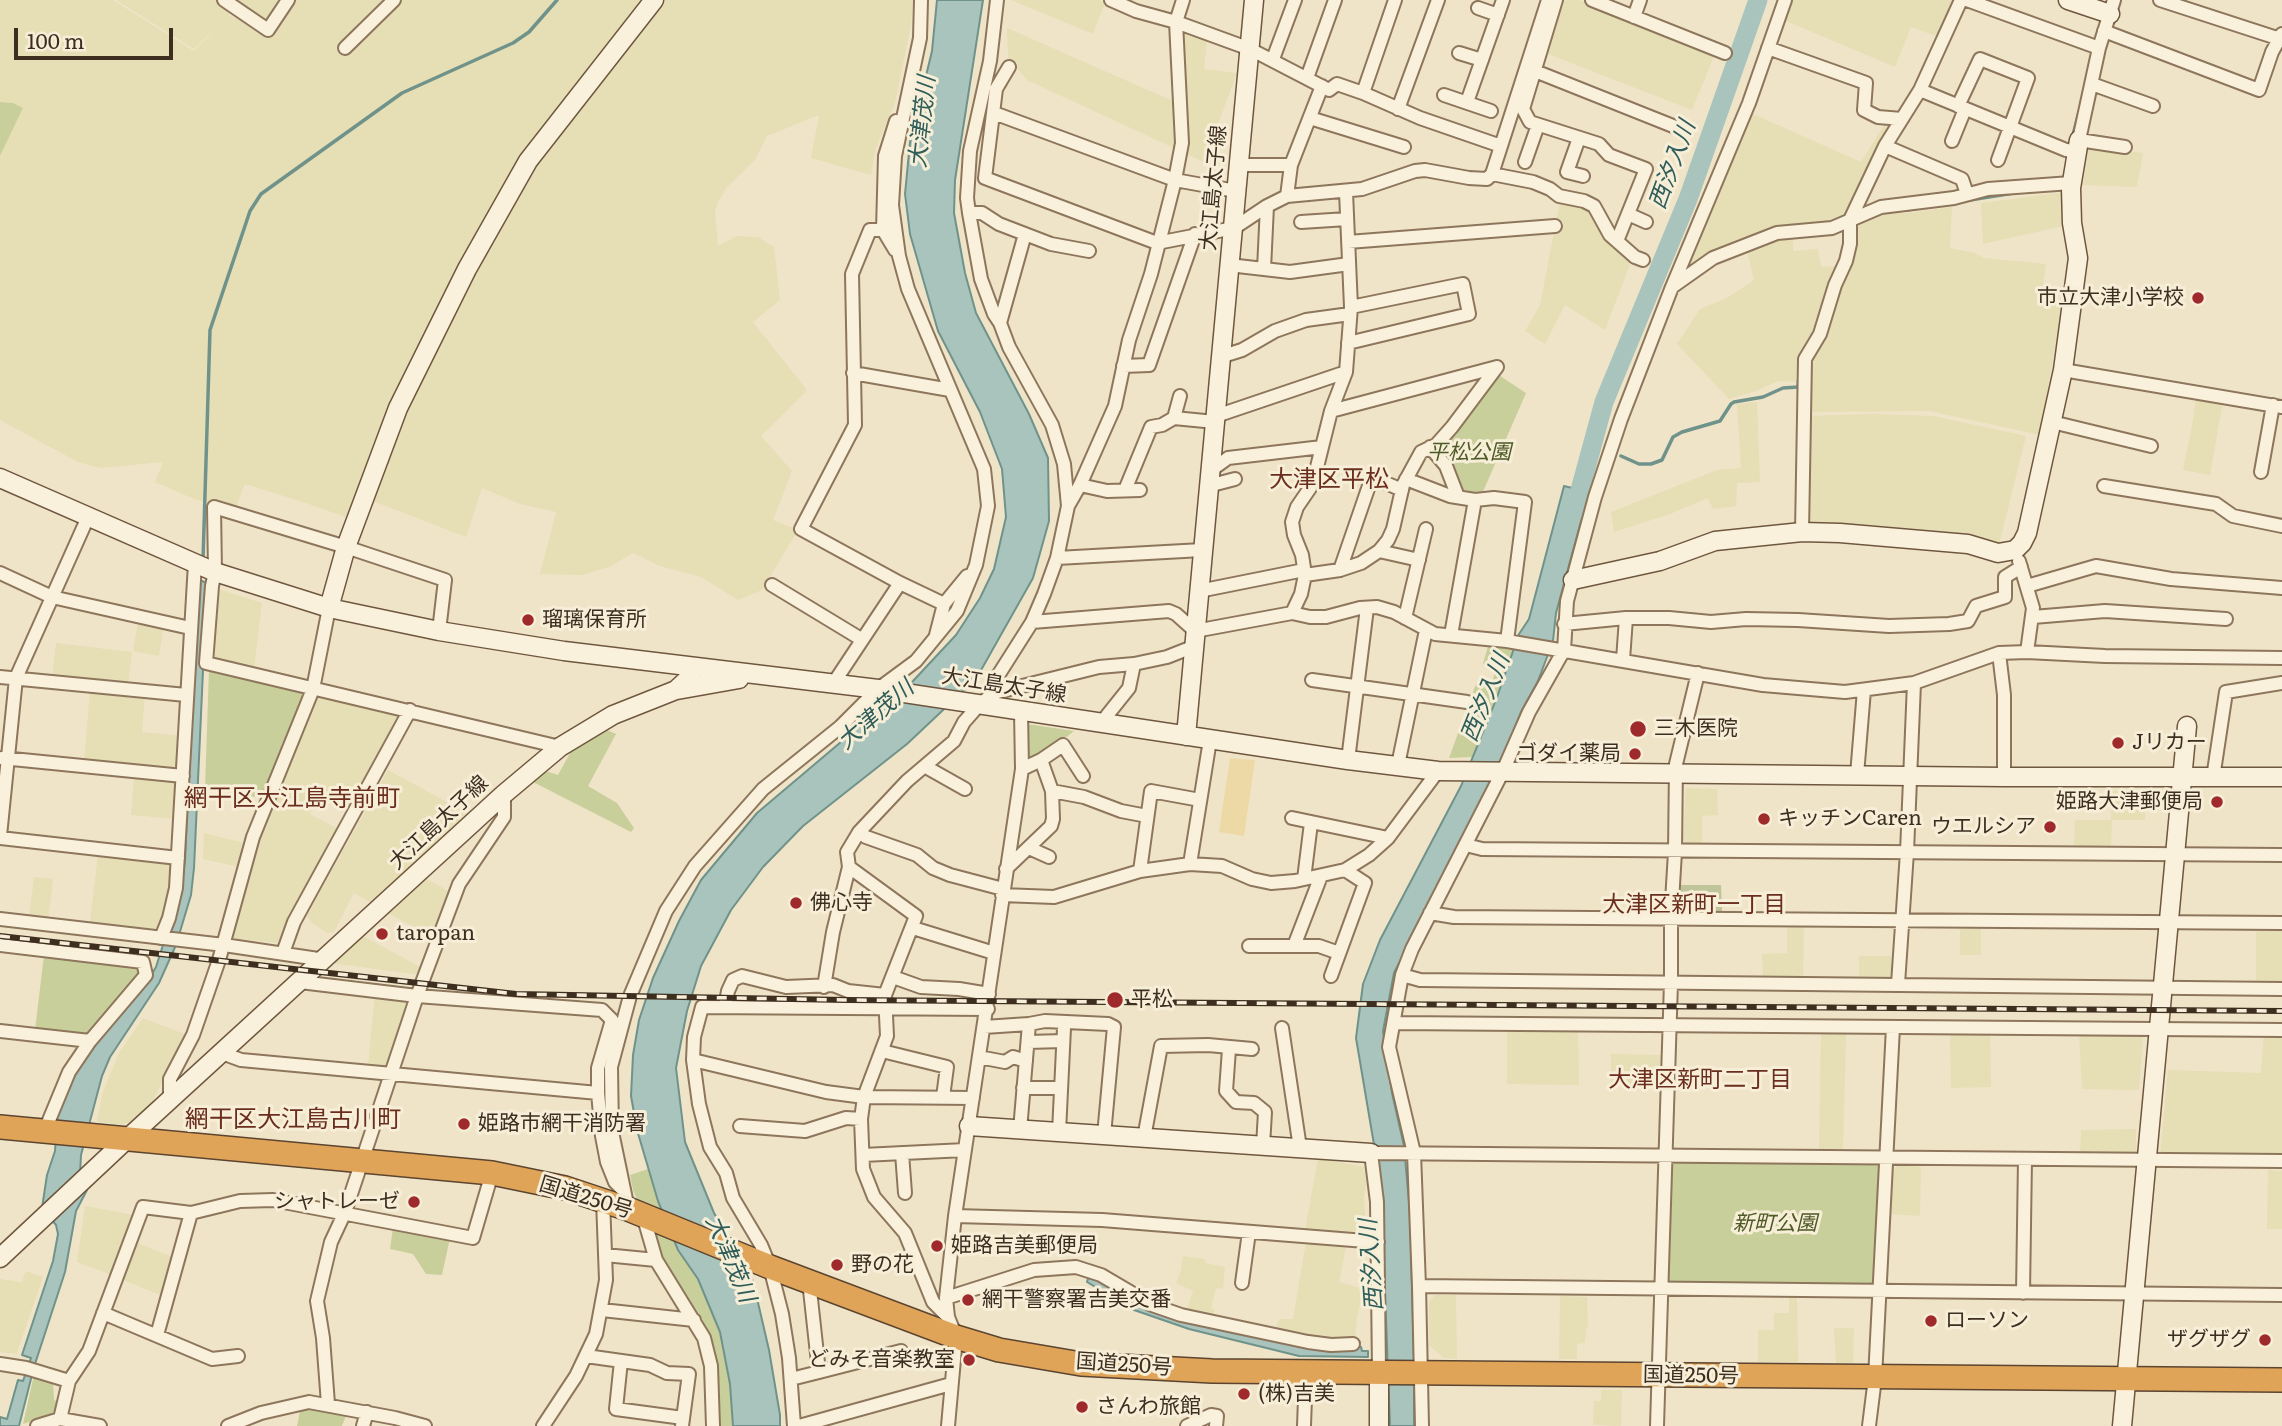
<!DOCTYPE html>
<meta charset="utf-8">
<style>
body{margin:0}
#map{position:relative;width:2282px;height:1426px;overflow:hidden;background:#f0e4c8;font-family:Literata,serif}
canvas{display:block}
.scale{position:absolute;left:14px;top:28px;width:159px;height:32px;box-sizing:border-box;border:4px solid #3d2e20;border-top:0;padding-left:9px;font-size:21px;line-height:24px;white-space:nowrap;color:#3d2e20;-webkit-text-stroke:5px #f7eed8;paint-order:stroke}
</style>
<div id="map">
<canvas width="2282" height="1426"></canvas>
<div class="scale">100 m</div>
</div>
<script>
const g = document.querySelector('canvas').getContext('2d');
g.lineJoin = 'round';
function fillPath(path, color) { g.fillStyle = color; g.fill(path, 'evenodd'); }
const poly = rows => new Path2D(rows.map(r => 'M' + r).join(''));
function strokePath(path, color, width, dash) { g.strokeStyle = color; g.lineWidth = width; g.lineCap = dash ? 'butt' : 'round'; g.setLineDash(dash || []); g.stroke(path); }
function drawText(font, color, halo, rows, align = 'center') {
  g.font = font + ' Literata,"Noto Sans JP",serif'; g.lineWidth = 6; g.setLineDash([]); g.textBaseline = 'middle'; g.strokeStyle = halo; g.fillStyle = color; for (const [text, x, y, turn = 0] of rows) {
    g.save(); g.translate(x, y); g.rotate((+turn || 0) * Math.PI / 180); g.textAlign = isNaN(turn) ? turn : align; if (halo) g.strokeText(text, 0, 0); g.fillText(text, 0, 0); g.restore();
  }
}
fillPath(poly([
 [0,0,113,0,194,51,221,23,194,49,116,0,283,0,270,21,251,22,234,10,228,15,274,35,291,0,913,0,911,25,895,103,876,148,871,175,811,158,819,115,767,136,755,160,727,187,718,202,715,212,718,246,737,236,758,237,774,247,780,300,753,322,807,390,761,436,792,471,773,520,798,530,762,590,738,600,701,577,660,566,633,553,609,567,582,575,540,574,556,512,520,504,482,488,466,537,357,495,348,518,303,502,245,484,235,509,194,499,155,482,163,462,100,468,78,462,0,420,0,156,23,108,13,103,0,102],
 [1011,0,1099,0,1105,3,1093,34],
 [1567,0,1580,0,1714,56,1692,110,1548,54,1563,2],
 [1793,0,1954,0,1939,37,1911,27,1895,67,1786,21],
 [1179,27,1207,40,1204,69,1237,73,1204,162,1027,80,1008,58,1007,28,1182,105],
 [1751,113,1861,162,1886,122,1895,127,1846,215,1840,220,1782,229,1685,272],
 [2089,145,2143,153,2137,187,2083,185],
 [2065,192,2068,225,1983,244,1981,203],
 [1560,201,1582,206,1594,213,1633,257,1605,330,1565,305,1545,344,1525,331,1540,305],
 [1952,207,1950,248,1975,253,1984,258,2046,264,2041,304,2062,306,2040,435,1929,411,1804,412,1806,361,1854,226,1873,217,1891,212,1909,213],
 [1793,231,1793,251,1818,249,1821,267,1835,266,1828,282,1826,298,1816,326,1801,349,1797,360,1796,382,1778,381,1756,391,1729,399,1677,344,1700,309,1727,298,1754,280,1746,246],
 [2196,396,2223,401,2210,475,2183,470,2193,420],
 [1757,402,1760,482,1737,483,1736,506,1713,509,1708,498,1670,514,1614,532,1611,512,1717,470,1741,468,1737,404],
 [1873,414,1934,416,2026,436,1999,545,1959,533,1844,524,1803,524,1804,416],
 [219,589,262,603,254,669,217,661,211,656,214,593],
 [138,623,163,629,159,656,133,651],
 [56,643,132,652,128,685,52,678],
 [90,691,145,696,142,732,181,736,179,767,173,771,84,762],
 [323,695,399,713,402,718,350,811,318,796,310,814,340,830,277,943,232,938,257,836,316,698],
 [388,770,469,814,373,904,354,893,334,932,327,933,312,923,307,916],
 [134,777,176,780,179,784,176,819,131,815],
 [1686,788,1717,789,1718,815,1702,816,1702,845,1686,845,1683,839],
 [2112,791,2146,791,2145,820,2112,820,2111,848,2074,848,2075,820,2111,820],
 [204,833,244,843,239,867,203,859],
 [98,854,169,863,174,867,164,915,157,930,90,923],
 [34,877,53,879,48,921,29,919],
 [425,878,452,893,436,938,387,913],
 [1787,926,1804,926,1803,980,1763,979,1762,954,1787,953],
 [1960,929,1981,929,1981,955,1960,955],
 [2256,930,2282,931,2282,983,2256,982],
 [361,935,424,969,421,975,331,963],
 [1859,956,1891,956,1891,974,1889,979,1859,979],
 [375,994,405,998,410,1005,390,1063,385,1067,368,1066],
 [143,1018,187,1035,151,1104,134,1120,123,1125,98,1122,97,1120,103,1091,119,1053],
 [1507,1028,1578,1028,1579,1085,1507,1084],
 [1821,1031,1846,1032,1843,1152,1819,1152],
 [1950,1032,1990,1032,1991,1087,1951,1088],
 [2264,1033,2282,1034,2282,1155,2160,1155,2168,1070,2261,1073],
 [2079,1034,2143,1034,2139,1090,2082,1089],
 [1611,1054,1661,1055,1660,1085,1611,1085],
 [2136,1129,2136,1155,2080,1155,2081,1130],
 [1318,1158,1364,1167,1366,1184,1364,1197,1366,1232,1305,1231],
 [1898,1165,1921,1167,1920,1216,1891,1214,1893,1170],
 [2268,1170,2282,1171,2282,1229,2267,1229],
 [85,1206,134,1215,112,1275,77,1262],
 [135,1242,175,1258,165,1297,121,1279],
 [1306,1242,1346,1247,1339,1282,1364,1289,1357,1317,1355,1338,1332,1341,1275,1332,1279,1319,1293,1319],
 [1183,1256,1205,1259,1205,1263,1225,1267,1223,1289,1216,1288,1211,1308,1215,1310,1211,1319,1186,1313,1193,1291,1176,1283,1181,1270],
 [26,1271,43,1277,17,1353,6,1353,0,1352,0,1279,22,1282],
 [1435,1295,1456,1295,1457,1359,1444,1358,1429,1345,1429,1301],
 [1560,1296,1587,1297,1588,1327,1586,1328,1585,1343,1577,1344,1577,1359,1559,1359],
 [1789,1298,1797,1298,1798,1362,1758,1362,1758,1330,1774,1330,1774,1313,1789,1313],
 [1834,1328,1854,1328,1853,1363,1836,1363],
 [1601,1390,1622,1390,1621,1426,1593,1425,1594,1401,1601,1401]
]), '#e6deb5');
fillPath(poly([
 [0,102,13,103,23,108,0,156],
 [1494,372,1526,393,1482,494,1453,494,1444,468,1430,451],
 [1488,646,1514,650,1472,757,1449,758,1476,684,1491,686,1496,668,1483,664],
 [209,669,301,690,305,696,261,798,205,788],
 [1027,724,1074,731,1064,739,1064,742,1028,762],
 [607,730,616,734,588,786,617,803,634,828,631,832,533,782,546,771,558,775,570,753],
 [44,955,138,966,140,972,92,1032,81,1035,35,1030],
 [1676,1161,1876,1163,1882,1169,1875,1282,1868,1286,1671,1284,1667,1281,1669,1167],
 [648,1169,658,1201,678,1250,698,1279,717,1321,730,1384,733,1426,717,1426,702,1324,662,1260,633,1190,630,1175],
 [393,1228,450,1238,442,1275,426,1274,413,1254,390,1249],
 [34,1375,53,1380,54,1400,62,1403,59,1409,53,1414,23,1424],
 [317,1408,347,1413,342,1426,297,1426,300,1411]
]), '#c9cf9b');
fillPath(poly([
 [1230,758,1255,760,1244,836,1219,832]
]), '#ecd9a5');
fillPath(poly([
 [1680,885,1721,885,1722,912,1683,912,1680,909]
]), '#bfc49a');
const water = poly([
 [937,0,983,0,955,180,954,213,965,273,976,313,1029,414,1048,458,1049,521,1033,578,976,679,907,744,803,826,763,867,731,910,701,966,687,1011,676,1068,685,1142,714,1213,753,1281,769,1350,780,1415,780,1426,733,1426,730,1384,720,1332,698,1279,678,1250,658,1201,637,1130,631,1096,633,1055,639,1020,653,978,679,921,701,880,757,813,913,681,956,635,980,598,994,569,1006,517,1002,469,980,412,938,331,910,234,905,194,910,142,932,51,937,0],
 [1564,486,1589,492,1556,613,1553,641,1538,681,1521,712,1502,760,1394,973,1383,1031,1392,1093,1404,1146,1410,1214,1414,1363,1414,1426,1390,1426,1381,1186,1356,1038,1363,984,1380,940,1461,786,1497,697,1519,634,1529,619,1564,486],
 [197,579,207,583,194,868,191,895,176,945,159,983,110,1057,102,1076,81,1155,80,1175,87,1190,76,1211,65,1272,34,1367,19,1426,0,1426,0,1417,7,1419,18,1380,23,1381,31,1358,22,1355,53,1261,58,1234,56,1225,42,1208,47,1175,55,1151,57,1118,70,1084,80,1064,91,1048,144,987,156,967,181,888,185,861,197,579],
 [1089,1275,1143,1304,1361,1347,1362,1351,1368,1351,1368,1357,1299,1356,1189,1329,1134,1310,1087,1282,1089,1275]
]);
fillPath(water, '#a9c4bc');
strokePath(water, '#6f938a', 2);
strokePath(poly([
 [2073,135,2079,112],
 [2025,192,2061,189],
 [1907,210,2014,193],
 [1621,456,1639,464,1651,464,1662,460,1673,437,1682,432,1720,421,1731,404,1734,402,1763,397,1783,388,1798,387,1799,376],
 [203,560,210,330,250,211,261,194,402,93,513,43,529,32,557,0]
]), '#6f938a', 3.5);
strokePath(poly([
 [1574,512,1604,402,1688,199,1758,0]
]), '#a9c4bc', 19);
const street = poly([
 [224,0,268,30,288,0],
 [1111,0,1136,11,1176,22,1250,49,1329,90,1337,84,1363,93,1420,118,1501,146],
 [1556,0,1523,109,1530,122,1599,144,1609,155,1646,169,1617,241],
 [1592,0,1725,53],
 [1967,0,2099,48],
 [2114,0,2099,48,2079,140,2125,147],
 [2160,0,2280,39],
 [1478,8,1498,15],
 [1634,17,1640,0],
 [2104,31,2259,90,2272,52,2282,34],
 [345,48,394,0],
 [1768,48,1866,83,1864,110,1878,117,1902,119],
 [1459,53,1482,60],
 [1273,59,1295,0],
 [1009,67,996,89,985,178,1157,243,1234,228,1267,206,1287,196,1362,189,1415,171,1425,170,1469,178,1487,179,1492,174,1548,0],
 [1535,71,1683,130],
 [1307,78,1335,0],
 [2092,84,2153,106],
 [1920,90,2066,150,2077,152],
 [1363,93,1395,0],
 [1444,95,1491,111],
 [1467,102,1503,0],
 [1958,106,1980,59,2028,78,1998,160],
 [1398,109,1438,0],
 [994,113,1175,180,1236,191],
 [1310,118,1404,147],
 [1579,138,1567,172,1583,176],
 [1952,141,1965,109],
 [1885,146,1962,179,1967,194],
 [1525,162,1538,125],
 [1238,165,1291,165],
 [1492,174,1533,182,1550,189,1559,196,1584,201,1594,206,1610,235,1635,257,1643,260],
 [1287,196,1291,165,1322,86],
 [969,213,982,213,999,224,1051,244,1089,251],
 [1628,214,1646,222],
 [1301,222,1347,219],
 [883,230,885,156,896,121],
 [1348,242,1555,226],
 [895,250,883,230,870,230,852,274,855,425,801,529,900,583,944,604],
 [1229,265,1290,272,1349,264],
 [1264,269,1267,206],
 [1672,287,1713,258,1777,233,1832,228,1881,207,1954,198,1988,189,2071,183],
 [1000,323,1025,234],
 [1348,343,1469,314,1463,284,1351,307],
 [1223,356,1242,350,1275,331,1306,320,1350,314],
 [1123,366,1149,365,1195,234],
 [2063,370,2282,407],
 [853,373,950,390],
 [1331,411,1497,367],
 [1216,416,1346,372],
 [1174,418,1180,396],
 [2052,422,2151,446],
 [1430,447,1446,466,1458,497],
 [1210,471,1228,458,1322,447],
 [2261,472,2273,405],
 [1406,479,1450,496,1475,500,1494,498,1525,502,1507,641],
 [1080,485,1107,491,1140,490],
 [1208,486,1235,479],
 [2104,486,2216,504,2233,516,2282,526],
 [1125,490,1151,427,1162,425,1174,418,1215,422],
 [1068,506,1080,485,1115,406,1129,340,1151,274,1175,180,1182,143,1176,22,1183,0],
 [1802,532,1805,359,1820,334,1835,285,1846,261,1850,244,1850,220,1885,146,1920,90,1961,0],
 [1379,551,1419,560],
 [1057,558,1202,550],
 [2019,561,2033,608,2027,652],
 [1340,570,1372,477,1402,490],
 [0,573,52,597,190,628],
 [1305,575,1340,570,1361,563,1379,551,1388,540,1393,529,1403,485,1421,452,1436,445,1452,427,1497,367],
 [772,585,861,639],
 [2027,586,2096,566,2171,579,2282,588],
 [1199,591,1304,570],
 [1292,613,1301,594,1305,575,1302,555,1294,535,1292,522,1297,507,1310,488,1315,475,1331,411,1346,372,1351,307,1346,192],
 [2033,617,2105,611,2226,619],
 [1405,618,1426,529],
 [1032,622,1169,611,1176,614,1195,631,1292,613,1310,617,1326,617,1360,608,1377,607,1394,612,1435,634,1507,641,1763,685,1845,692,1914,683,1999,653,2027,652,2105,656,2282,658],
 [1564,624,1626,618,1669,618,1711,622,1746,619,1798,620,1889,626,1949,624,1968,621,1976,606,2005,597,2005,577,2021,567],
 [439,631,445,580,346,547,214,507,215,572,212,586,206,663,560,747],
 [936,635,944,604,967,576],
 [1451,635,1475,500],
 [1999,653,2004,695,2004,777],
 [1623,660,1626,618],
 [0,677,186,695],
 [1312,680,1467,702],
 [833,684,900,583],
 [994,693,1099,667,1134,664,1167,657,1195,646],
 [1101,723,1129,688,1134,664],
 [2,758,183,776],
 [1348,760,1367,608],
 [1398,765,1426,630],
 [926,767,965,789],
 [1022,769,1041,760,1063,745,1083,776],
 [1857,775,1864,690],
 [2213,778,2226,692,2282,683],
 [1052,791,1084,797,1121,811,1147,816],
 [1292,818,1388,838],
 [859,832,866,837,917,855,933,868,950,875,1003,889],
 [0,836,16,678,88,517],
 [0,838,178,858],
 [1466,845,1482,849,2282,855],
 [1029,848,1049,857],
 [1190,864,1210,740],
 [1006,869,1051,826,1053,819,1052,791,1041,760],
 [1140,871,1151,791,1200,800],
 [1304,879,1311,823],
 [1002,895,1054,897,1140,871,1190,864,1222,866,1252,879,1271,883,1295,881,1345,870,1369,855,1388,838,1438,771],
 [1430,913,1454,917,2282,923],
 [0,919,224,945,325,960],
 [913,928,994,953],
 [161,938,169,918,176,888,195,563],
 [0,945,143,962,146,975,90,1041,69,1072,45,1130],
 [1249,946,1319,946,1339,953],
 [1294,946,1321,876],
 [283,953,294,922,410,710],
 [1402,975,1420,980,2282,989],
 [1331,976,1365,883,1345,870],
 [893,977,921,987,959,989,989,994],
 [300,982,417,996,602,1010,612,1020,598,1068,598,1093,602,1136,607,1162,615,1182,622,1189],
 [1898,984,1907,852,1914,683],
 [824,987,833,932,849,867],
 [725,1007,728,991,733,980,742,976,786,987,833,985,848,991,885,995],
 [1394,1023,2282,1030],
 [984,1027,1029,1024,1045,1021,1108,1024,1114,1027,1104,1135],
 [1282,1028,1300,1148],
 [0,1031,90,1041],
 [1028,1042,1063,1041],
 [1229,1049,1226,1091,1236,1102,1254,1103,1265,1112,1263,1146],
 [882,1051,947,1067,943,1097],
 [222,1053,241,1060,598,1093],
 [979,1057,1005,1062,1013,1057,1026,1061],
 [693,1060,826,1092,864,1097,973,1098],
 [1023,1088,1061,1088],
 [170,1099,170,1079,193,1035,219,960,253,837,313,689,329,608],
 [740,1126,805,1131,846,1118,861,1119],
 [1020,1130,1029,1024],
 [1059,1132,1064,1028],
 [1144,1138,1161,1046,1208,1045,1252,1049],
 [902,1153,905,1193],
 [863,1155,965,1150],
 [628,1209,612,1132,611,1067,630,996,666,911,695,866,763,789,840,727,878,689,916,661,957,611,976,565,988,506,984,469,908,289,899,256,892,205,895,156,920,38,921,0],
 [643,1215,656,1260,704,1338,711,1366,713,1426],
 [955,1216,1102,1220,1378,1242],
 [605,1255,656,1260],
 [809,1281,819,1372,901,1351],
 [1242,1283,1249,1232],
 [1419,1286,2282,1295],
 [2023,1293,2025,1159],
 [946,1298,1034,1270,1076,1267,1101,1275,1152,1305,1181,1315,1308,1342,1331,1345,1353,1344],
 [602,1310,694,1320],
 [103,1313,212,1359,238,1356],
 [948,1317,933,1302,905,1233,874,1197,863,1169,861,1119,864,1097,887,1036,885,995,916,916,849,867,847,852,859,832,907,781,954,741,964,722,979,705,994,693,999,674,1032,622,1044,594,1057,558,1068,506,1064,464,1052,425,1009,347,1000,323,994,314,981,279,969,213,967,198,970,151,990,61,997,0],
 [157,1335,191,1213],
 [586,1356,650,1365,667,1373,689,1374,682,1426],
 [621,1361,616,1409,683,1418],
 [0,1364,26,1368,69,1381],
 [1379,1371,1377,1202,1371,1153,2282,1161],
 [791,1379,819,1372],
 [328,1404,323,1338,317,1301,331,1242,345,1212,417,996,459,884,504,817,504,794],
 [60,1419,69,1381,89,1351,143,1207,191,1213,240,1201,273,1200,473,1238,492,1173],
 [37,1426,60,1419,100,1426],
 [228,1426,261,1413,309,1402,395,1418,425,1426],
 [363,1426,367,1412],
 [543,1426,576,1376,596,1334,606,1280,603,1200],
 [794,1426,789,1358,782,1314,770,1267,761,1245,733,1198,726,1173,710,1147,699,1104,693,1060,694,1037,702,1007,988,1009],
 [799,1426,951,1384],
 [948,1426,956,1337,948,1317,946,1298,955,1216,1022,769,1021,711],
 [1187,1426,1211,1415,1217,1416,1216,1426],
 [1304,1426,1306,1371],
 [1422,1426,1419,1286,1414,1153,1389,1047,1402,975,1412,949,1503,771,1529,712,1564,650,1567,601,1595,497,1621,419,1672,287,1749,103,1785,0],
 [1657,1426,1671,982,1671,918,1675,852,1676,764,1698,673],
 [1869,1426,1875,1378,1893,1027]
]);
const secondary = poly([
 [2068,0,2110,14],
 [0,478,215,572,329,608,439,631,564,651,878,689,1348,760,1438,771,2004,777,2282,777],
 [1573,580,1660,561,1715,541,1802,532,1840,533,1968,544,1998,553,2015,550,2022,543,2027,533,2063,370,2078,258,2072,223,2071,188,2079,140],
 [329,608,346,547,398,408,467,269,528,161,654,0],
 [677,690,739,679],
 [1186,736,1254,0],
 [969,1126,1371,1153],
 [0,1258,127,1139,504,794,560,747,613,715,676,690,688,679,695,667],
 [1379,1371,1379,1426],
 [2122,1426,2187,726]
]);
const highway = poly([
 [0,1127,492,1173,565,1188,628,1209,770,1267,956,1337,999,1350,1081,1364,1212,1371,2282,1380]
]);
strokePath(street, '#8d765c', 16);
strokePath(secondary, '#6f573f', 21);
strokePath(highway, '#5b4430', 26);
strokePath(street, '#faf1dc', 12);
strokePath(secondary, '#faf1dc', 18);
strokePath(highway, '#e0a458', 23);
const rail = poly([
 [0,936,516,994,846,1000,2282,1011]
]);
strokePath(rail, '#3d2e20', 6);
strokePath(rail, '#f7eed8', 3.5, [10]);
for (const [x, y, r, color] of [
 [2198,298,7,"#9e2a2b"],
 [528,620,7,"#9e2a2b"],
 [1638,729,9,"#9e2a2b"],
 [2118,743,7,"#9e2a2b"],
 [1635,754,7,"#9e2a2b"],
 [2217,802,7,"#9e2a2b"],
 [1764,819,7,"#9e2a2b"],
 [2050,827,7,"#9e2a2b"],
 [796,903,7,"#9e2a2b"],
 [382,934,7,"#9e2a2b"],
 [1115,1000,9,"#9e2a2b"],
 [464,1124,7,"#9e2a2b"],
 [414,1202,7,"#9e2a2b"],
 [937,1246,7,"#9e2a2b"],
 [837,1265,7,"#9e2a2b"],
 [968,1300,7,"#9e2a2b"],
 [1931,1321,7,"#9e2a2b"],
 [2265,1340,7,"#9e2a2b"],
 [969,1360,7,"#9e2a2b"],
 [1244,1394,7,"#9e2a2b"],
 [1082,1407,7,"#9e2a2b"]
]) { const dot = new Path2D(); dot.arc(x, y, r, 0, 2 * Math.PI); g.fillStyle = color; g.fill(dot); strokePath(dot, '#f7eed8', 2.5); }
drawText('21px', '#3d2e20', '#f7eed8', [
 ["大江島太子線",1214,188,-85],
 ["大江島太子線",1004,686,9],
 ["大江島太子線",439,823,-43],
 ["国道250号",586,1198,17],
 ["国道250号",1124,1365,4],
 ["国道250号",1691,1376,1]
]);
drawText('21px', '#3d2e20', '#f7eed8', [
 ["市立大津小学校",2184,298,"right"],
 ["瑠璃保育所",542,620],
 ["三木医院",1654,729],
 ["Jリカー",2132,743],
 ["ゴダイ薬局",1621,754,"right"],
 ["姫路大津郵便局",2203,802,"right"],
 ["キッチンCaren",1778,819],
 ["ウエルシア",2036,827,"right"],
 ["佛心寺",810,903],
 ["taropan",396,934],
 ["平松",1131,1000],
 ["姫路市網干消防署",478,1124],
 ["シャトレーゼ",400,1202,"right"],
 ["姫路吉美郵便局",951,1246],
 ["野の花",851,1265],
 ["網干警察署吉美交番",982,1300],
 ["ローソン",1945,1321],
 ["ザグザグ",2251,1340,"right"],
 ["どみそ音楽教室",955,1360,"right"],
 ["(株)吉美",1258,1394],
 ["さんわ旅館",1096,1407]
], 'left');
drawText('italic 21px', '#4d5a26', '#f7eed8', [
 ["平松公園",1469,453],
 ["新町公園",1775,1224]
]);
drawText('italic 23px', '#2f5d5a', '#f7eed8', [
 ["大津茂川",923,122,-84],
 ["西汐入川",1673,165,-70],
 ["西汐入川",1486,698,-68],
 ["大津茂川",876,715,-41],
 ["大津茂川",730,1259,67],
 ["西汐入川",1372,1265,-94]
]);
drawText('23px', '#6b2e1e', '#f7eed8', [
 ["大津区新町一丁目",1694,905],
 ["大津区新町二丁目",1700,1080]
]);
drawText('24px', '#6b2e1e', '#f7eed8', [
 ["大津区平松",1329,480],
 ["網干区大江島寺前町",292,799],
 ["網干区大江島古川町",293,1120]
]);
</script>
